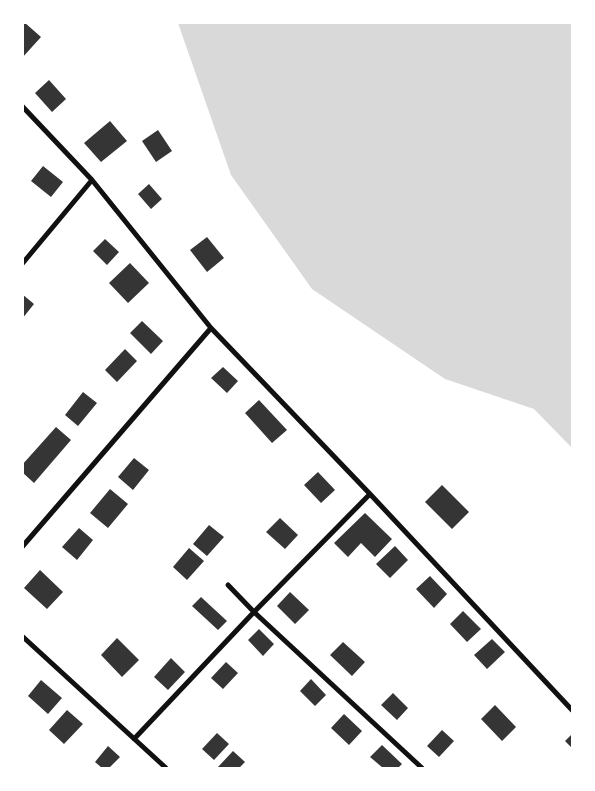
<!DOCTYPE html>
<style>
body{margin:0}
#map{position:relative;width:595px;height:791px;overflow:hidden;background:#fff;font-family:Lora,serif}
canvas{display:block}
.frame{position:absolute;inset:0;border:24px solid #fff;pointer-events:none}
</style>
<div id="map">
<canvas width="595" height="791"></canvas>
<div class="frame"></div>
</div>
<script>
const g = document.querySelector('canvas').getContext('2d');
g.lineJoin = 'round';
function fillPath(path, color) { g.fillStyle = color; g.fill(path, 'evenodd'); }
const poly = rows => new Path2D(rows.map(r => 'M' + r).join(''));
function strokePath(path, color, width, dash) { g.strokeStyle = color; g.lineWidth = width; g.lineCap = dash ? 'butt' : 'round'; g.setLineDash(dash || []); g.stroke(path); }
fillPath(poly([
 [178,23,572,23,572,448,534,409,445,379,312,289,231,175]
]), '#d9d9d9');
fillPath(poly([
 [22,22,24,22,41,37,22,58],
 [49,80,66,99,52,112,35,93],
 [110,121,127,141,101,162,84,143],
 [158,130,172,151,156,162,142,141],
 [43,166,63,182,51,197,31,181],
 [149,184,162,199,151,209,138,194],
 [207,237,224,258,207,272,190,250],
 [105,239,119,252,107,265,93,251],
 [130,263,149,283,128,303,109,283],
 [22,294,34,304,22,319],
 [142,321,163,341,151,354,130,333],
 [125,349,137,361,117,382,105,370],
 [223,367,238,381,227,393,211,378],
 [83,392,97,403,78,426,65,415],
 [259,400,287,430,272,443,245,413],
 [56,427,71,440,34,483,22,472,22,465],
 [134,458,149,470,133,490,118,477],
 [318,472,335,490,321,503,304,485],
 [442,485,469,512,452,529,425,502],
 [110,489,128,504,108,528,90,513],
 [365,513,392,539,375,557,361,543,348,557,334,543],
 [280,518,298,535,285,549,266,532],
 [209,525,224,537,207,556,193,544],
 [79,528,93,540,77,560,62,547],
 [395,546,408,560,390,578,376,564],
 [189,548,204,561,187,580,173,567],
 [40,570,63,592,47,609,24,588],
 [430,576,447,594,434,608,416,589],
 [290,592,309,610,295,624,277,606],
 [201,597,227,621,218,630,192,606],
 [463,611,481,629,467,642,450,624],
 [259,629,274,644,263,656,248,640],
 [117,638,139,660,122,677,101,655],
 [492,639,505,652,487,669,474,655],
 [343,642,365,662,352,676,330,655],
 [171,658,185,672,168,690,154,677],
 [226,662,238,673,223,689,211,678],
 [311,679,326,695,315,706,300,691],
 [41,680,62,698,48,714,28,696],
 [393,693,408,708,397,720,381,705],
 [495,705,516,727,502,741,481,719],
 [67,710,83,724,64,744,49,730],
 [344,714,362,731,349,745,331,728],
 [442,730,454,741,439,757,427,746],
 [217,733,229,744,214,760,202,749],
 [572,734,572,748,565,741],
 [382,745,402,764,398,768,383,768,370,757],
 [108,746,120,757,109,768,102,768,95,762],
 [233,751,245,762,239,768,219,768,218,767]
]), '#353535');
strokePath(poly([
 [22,106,92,180,211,328,370,494,572,710],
 [22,264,92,180],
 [22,547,211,328],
 [228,585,254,612,422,768],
 [22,636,166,768],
 [134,739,254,612,370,494]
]), '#111', 5);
</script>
